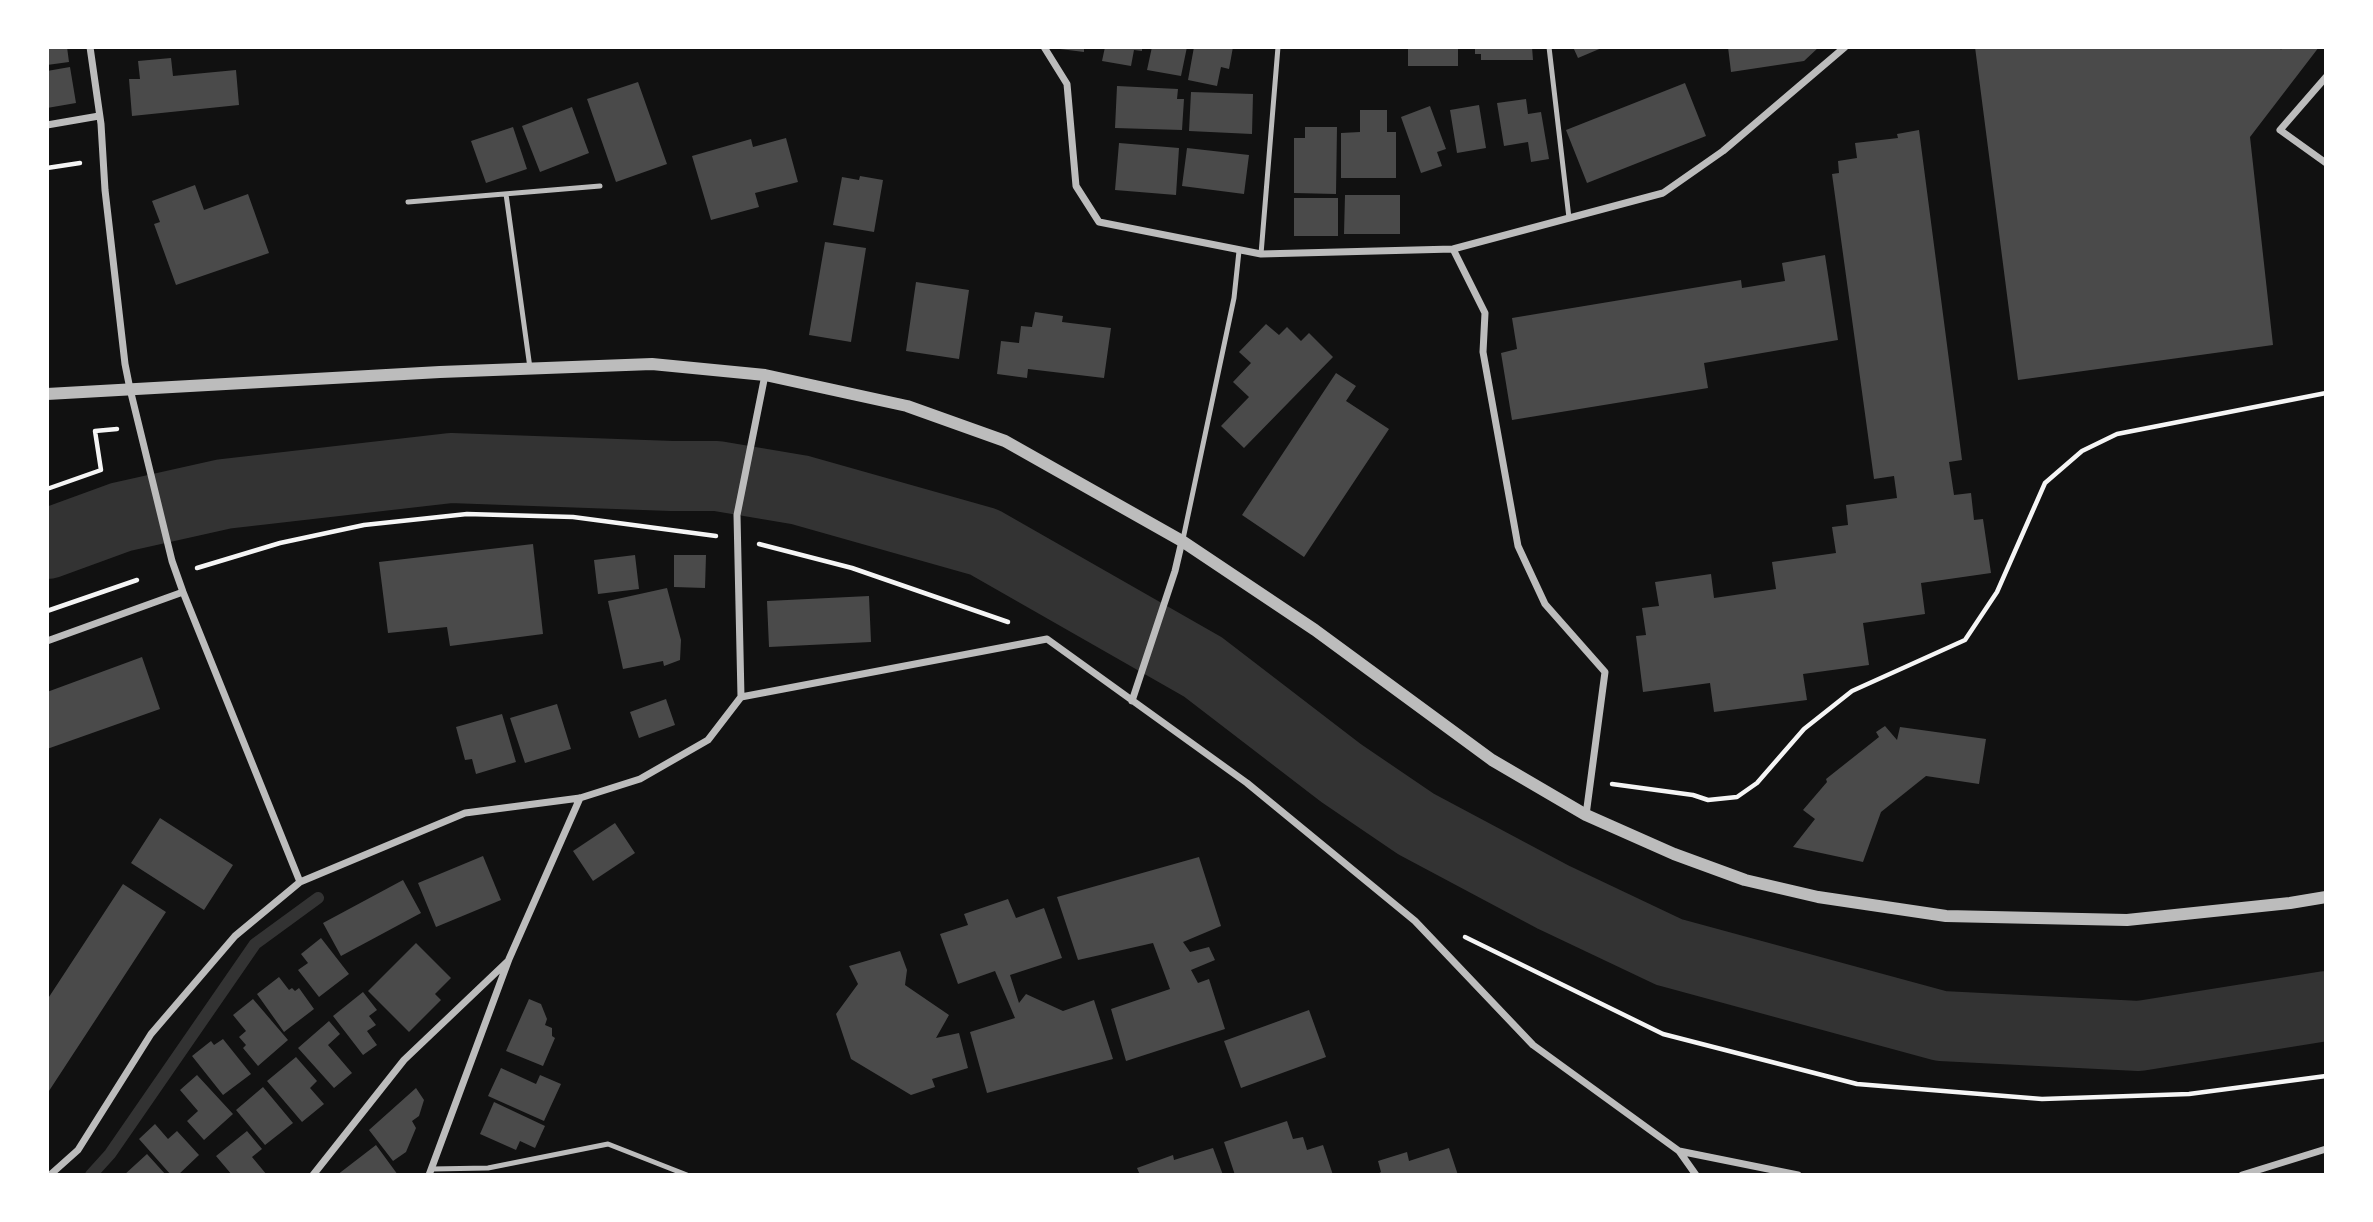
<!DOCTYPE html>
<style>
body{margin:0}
#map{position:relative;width:2373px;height:1222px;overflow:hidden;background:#111;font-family:Arial,sans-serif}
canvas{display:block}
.frame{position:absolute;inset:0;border:49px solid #fff;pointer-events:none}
</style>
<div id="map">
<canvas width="2373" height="1222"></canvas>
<div class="frame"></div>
</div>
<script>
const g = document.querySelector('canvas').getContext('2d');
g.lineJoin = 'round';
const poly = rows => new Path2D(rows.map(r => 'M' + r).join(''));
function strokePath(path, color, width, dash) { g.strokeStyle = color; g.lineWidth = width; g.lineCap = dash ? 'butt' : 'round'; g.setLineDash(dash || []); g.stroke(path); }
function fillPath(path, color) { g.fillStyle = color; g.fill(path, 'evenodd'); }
strokePath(poly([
 [91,1175,110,1154,255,944,318,898]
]), '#333', 12);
strokePath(poly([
 [47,544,121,517,224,494,451,468,672,476,717,476,800,490,984,542,1203,667,1341,773,1416,824,1553,897,1669,952,1941,1026,2139,1036,2326,1006]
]), '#333', 70);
fillPath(poly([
 [47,47,67,47,69,62,47,65],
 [1060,47,1084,47,1084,52,1060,49],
 [1105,47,1142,47,1142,51,1134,50,1131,66,1102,61],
 [1152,47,1187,47,1181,76,1147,70],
 [1194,47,1233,47,1229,69,1221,67,1217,86,1188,80],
 [1408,47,1458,47,1458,66,1408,66],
 [1475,47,1532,47,1533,60,1481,60,1481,54,1475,54],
 [1573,47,1604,47,1578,58],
 [1728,47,1819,47,1804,61,1731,72],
 [1975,47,2280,47,2281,50,2282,47,2319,47,2250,137,2273,345,2018,380],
 [171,58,173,76,236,70,239,105,132,116,129,79,140,79,138,61],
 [70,67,76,103,47,108,47,71],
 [638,82,667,164,616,182,587,99],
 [1685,83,1706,136,1587,183,1566,130],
 [1117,86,1178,89,1177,99,1184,99,1182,130,1115,128],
 [1191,92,1253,94,1252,134,1189,131],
 [1526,99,1528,114,1541,112,1549,159,1531,162,1528,142,1504,146,1497,103],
 [1479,105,1486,148,1457,153,1450,110],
 [1430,106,1446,149,1437,152,1442,166,1421,173,1401,117],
 [572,107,589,153,540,172,522,126],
 [1360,110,1387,110,1387,132,1396,132,1396,178,1341,178,1341,133,1360,132],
 [513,127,527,169,486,183,471,141],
 [1305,127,1337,127,1336,194,1294,193,1294,138,1305,138],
 [1919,130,1962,460,1949,462,1954,495,1971,493,1974,520,1983,519,1991,573,1921,583,1925,614,1863,623,1869,665,1803,674,1807,700,1714,712,1710,683,1643,692,1636,636,1646,635,1642,608,1659,606,1655,582,1711,574,1714,598,1776,589,1772,562,1836,553,1832,527,1848,525,1846,505,1897,498,1894,476,1874,479,1832,174,1839,173,1838,161,1857,158,1855,143,1898,138,1897,134],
 [786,138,798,182,755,193,759,207,711,220,692,156,751,139,753,147],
 [1119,143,1179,148,1176,195,1115,190],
 [1187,148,1249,155,1244,194,1182,186],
 [860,176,883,180,874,232,833,225,842,177,859,180],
 [195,185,204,210,248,194,269,253,176,285,154,224,160,222,152,201],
 [1345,195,1400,195,1400,234,1344,234],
 [1294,198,1338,198,1338,236,1294,236],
 [825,242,866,248,851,342,809,335],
 [1825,255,1838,340,1704,363,1708,388,1512,420,1501,353,1517,349,1512,318,1741,280,1742,288,1785,281,1782,263],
 [916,282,969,290,959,359,906,351],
 [1035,312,1063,316,1062,322,1111,328,1104,378,1028,369,1027,378,997,374,1001,341,1019,343,1021,326,1032,327],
 [1266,324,1279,335,1287,327,1301,341,1309,333,1333,357,1244,448,1221,426,1249,397,1233,382,1251,363,1239,352],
 [1336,373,1356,386,1346,401,1389,429,1304,557,1242,515],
 [533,544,543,634,450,646,447,627,388,633,379,562],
 [635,555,639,589,598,594,594,560],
 [674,555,706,555,705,588,674,587],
 [667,588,681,640,680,660,664,666,663,661,623,669,608,601],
 [869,596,871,642,769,647,767,601],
 [142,657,160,709,47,749,47,692],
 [666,699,675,725,639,738,630,712],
 [557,704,571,749,525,763,510,718],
 [502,714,516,762,476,774,472,759,465,760,456,727],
 [1885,726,1897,740,1900,727,1986,739,1979,784,1926,776,1881,812,1863,862,1793,847,1815,819,1803,810,1827,782,1826,779,1879,737,1876,732],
 [160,818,233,865,204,910,131,863],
 [615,823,635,853,593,881,573,851],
 [483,856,501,900,436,927,418,883],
 [1199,857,1221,926,1183,942,1190,952,1209,947,1215,960,1191,970,1198,983,1209,979,1225,1029,1126,1061,1111,1009,1170,989,1153,943,1078,960,1057,897],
 [403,880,421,913,341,956,323,923],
 [123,884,166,912,47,1094,47,1000],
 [1008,899,1016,918,1044,908,1062,958,1010,975,1019,1003,1026,994,1063,1011,1094,1000,1113,1059,987,1093,970,1032,1015,1018,995,971,958,984,940,934,968,925,964,914],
 [321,938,349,974,319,997,298,970,308,963,301,954],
 [416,943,451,978,435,994,441,1000,409,1032,368,991],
 [900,951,907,970,905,985,949,1015,936,1038,959,1033,968,1068,932,1079,935,1087,911,1095,851,1059,836,1014,858,984,849,966],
 [279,977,289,990,292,988,295,991,299,988,314,1009,284,1032,257,994],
 [363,992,377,1010,369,1016,376,1025,367,1031,377,1045,363,1055,333,1016],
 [253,999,288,1040,258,1066,243,1048,246,1045,239,1037,246,1031,233,1015],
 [529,999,541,1004,547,1019,545,1025,552,1028,552,1036,555,1038,543,1066,506,1051],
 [1309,1010,1326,1057,1241,1088,1224,1041],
 [329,1021,340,1034,328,1045,352,1073,334,1088,298,1048],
 [223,1039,251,1074,223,1095,192,1056,211,1041,214,1045],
 [296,1057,317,1081,310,1088,324,1104,302,1122,267,1081],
 [501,1068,536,1084,540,1075,561,1084,544,1121,488,1096],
 [197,1075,233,1114,204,1140,187,1121,198,1111,180,1090],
 [263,1087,293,1123,265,1145,236,1110],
 [416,1088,424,1100,419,1116,412,1121,416,1128,406,1152,393,1161,369,1130],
 [494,1102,545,1126,535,1148,520,1141,516,1150,480,1134],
 [1287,1121,1293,1139,1303,1137,1307,1150,1323,1145,1333,1175,1235,1175,1224,1142],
 [155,1124,168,1139,177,1131,199,1155,178,1175,171,1175,139,1139],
 [247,1131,262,1149,252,1157,267,1175,232,1175,216,1156],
 [376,1145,398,1175,337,1175],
 [1213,1148,1223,1175,1140,1175,1137,1168,1173,1155,1174,1160],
 [1449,1148,1458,1175,1376,1175,1381,1172,1378,1161,1407,1152,1409,1161],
 [147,1154,166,1175,124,1175]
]), '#4a4a4a');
strokePath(poly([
 [47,168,80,163],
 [47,489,101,470,95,431,117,429],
 [759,544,852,568,1008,622],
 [197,568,280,543,364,525,467,514,573,517,716,536],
 [47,611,137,580],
 [1612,784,1693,795,1708,800,1737,797,1757,783,1804,729,1852,691,1965,640,1997,592,2045,483,2082,451,2117,434,2326,393],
 [1465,937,1663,1034,1857,1084,2042,1099,2189,1094,2326,1076]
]), '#f5f5f5', 4.5);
strokePath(poly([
 [1549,47,1569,218],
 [506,194,530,368],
 [408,202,600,186],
 [1261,254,1278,47],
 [1183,539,1234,298,1239,251],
 [432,1169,488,1168,608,1144,687,1175]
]), '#bcbcbc', 5);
strokePath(poly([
 [90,47,101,124,105,190,125,364,130,389,172,561,183,592,300,882],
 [1044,47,1067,84,1076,186,1099,222,1261,254,1453,249,1663,193,1723,151,1845,47],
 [2326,77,2280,130,2326,163],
 [47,125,99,116],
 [1453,249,1485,313,1483,352,1518,546,1545,604,1605,672,1586,815],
 [47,641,183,592],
 [741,697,737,515,765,375],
 [1132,701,1175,571,1182,541],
 [1679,1151,1798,1175],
 [50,1175,78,1150,151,1034,235,936,300,882,465,813,580,798,640,779,708,740,741,697,1047,639,1247,783,1415,921,1533,1045,1679,1151,1696,1175],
 [313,1175,404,1060,508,961],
 [429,1175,509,959,580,798],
 [2242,1175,2326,1149]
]), '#bcbcbc', 7);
strokePath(poly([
 [47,394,440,372,652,364,765,375,907,406,1005,441,1182,541,1315,630,1492,760,1586,815,1674,854,1745,880,1818,897,1946,916,2127,920,2290,903,2326,897]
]), '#bcbcbc', 12);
</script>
